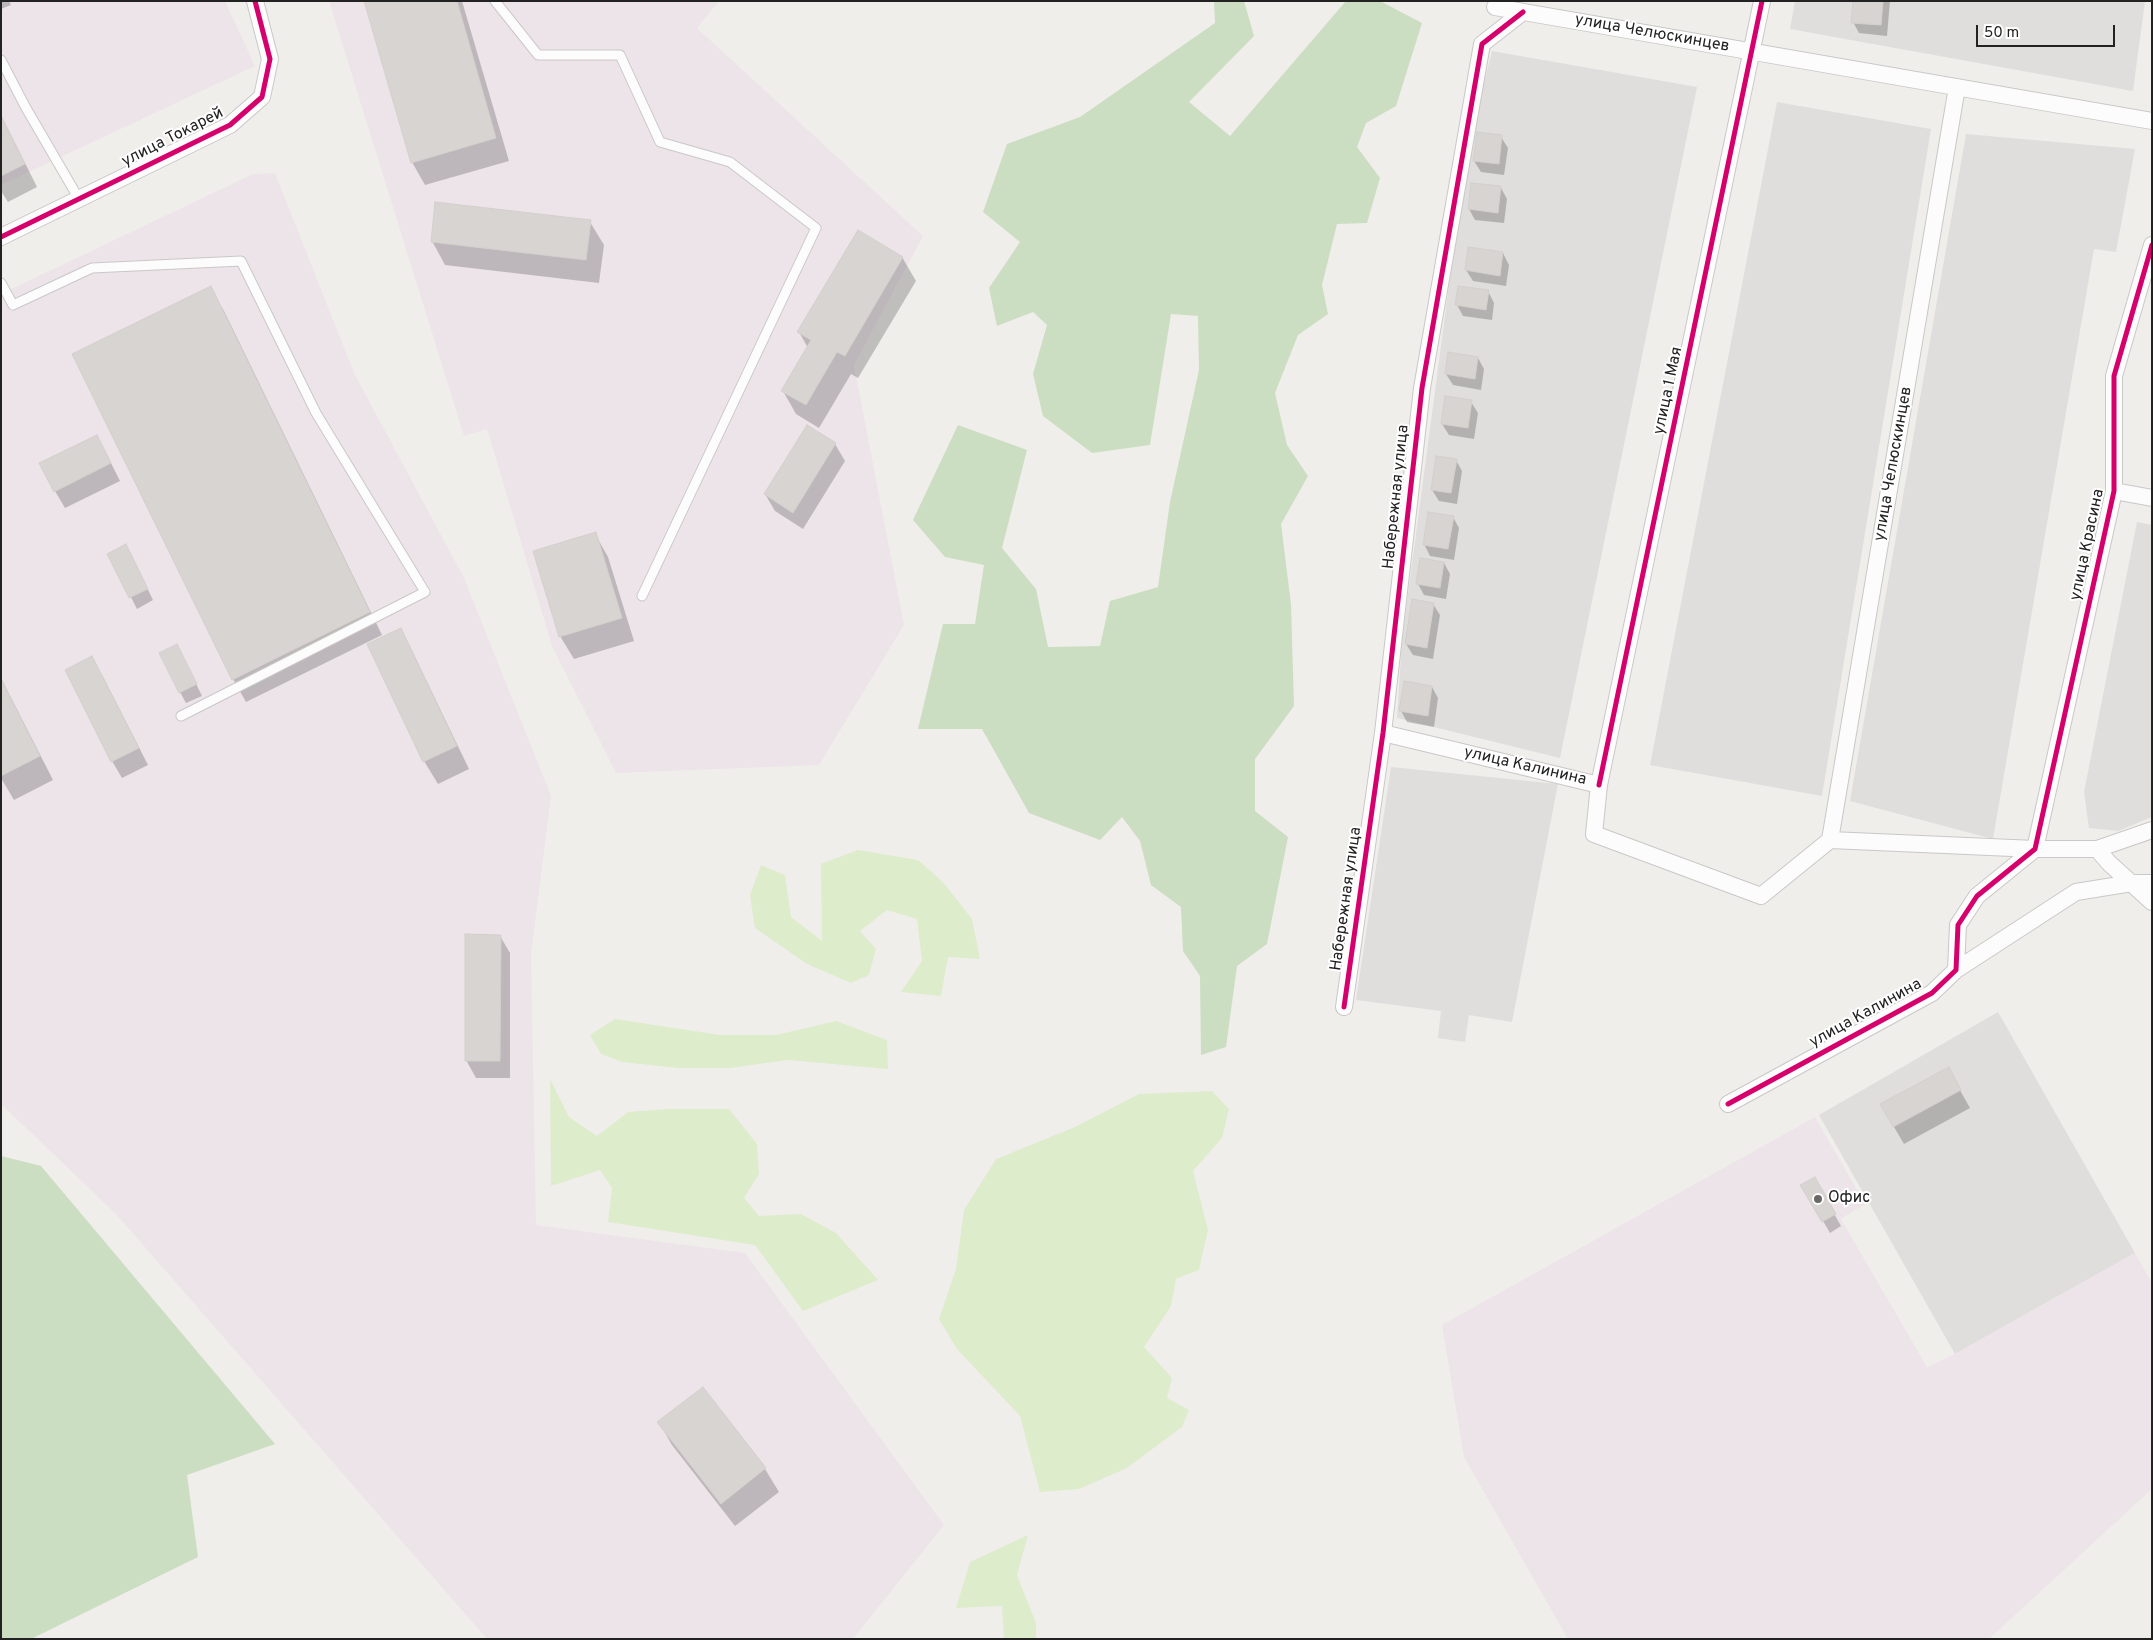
<!DOCTYPE html>
<meta charset="utf-8">
<style>
body{margin:0}
#map{position:relative;width:2153px;height:1640px;overflow:hidden;background:#f0eeeb;font-family:Overpass,sans-serif}
canvas{display:block}
.frame{position:absolute;inset:0;border:2px solid #222;pointer-events:none}
.scale{position:absolute;left:1976px;top:25px;width:139px;height:22px;box-sizing:border-box;border:2px solid #222;border-top:0;padding-left:6px;font-size:15px;line-height:18px;white-space:nowrap;color:#222;-webkit-text-stroke:4px #fff;paint-order:stroke}
</style>
<div id="map">
<canvas width="2153" height="1640"></canvas>
<div class="frame"></div>
<div class="scale">50 m</div>
</div>
<script>
const g = document.querySelector('canvas').getContext('2d');
g.lineJoin = 'round';
function fillPath(path, color) { g.fillStyle = color; g.fill(path, 'evenodd'); }
const poly = rows => new Path2D(rows.map(r => 'M' + r).join(''));
function strokePath(path, color, width, dash) { g.strokeStyle = color; g.lineWidth = width; g.lineCap = dash ? 'butt' : 'round'; g.setLineDash(dash || []); g.stroke(path); }
function drawText(font, color, halo, rows, align = 'center') {
  g.font = font + ' Overpass,sans-serif'; g.lineWidth = 4; g.setLineDash([]); g.textBaseline = 'middle'; g.strokeStyle = halo; g.fillStyle = color; for (const [text, x, y, turn = 0] of rows) {
    g.save(); g.translate(x, y); g.rotate((+turn || 0) * Math.PI / 180); g.textAlign = isNaN(turn) ? turn : align; if (halo) g.strokeText(text, 0, 0); g.fillText(text, 0, 0); g.restore();
  }
}
fillPath(poly([
 [1795,1,2145,1,2133,91,1790,29],
 [1492,51,1697,87,1560,758,1397,718,1402,639,1467,150],
 [1777,102,1931,129,1822,796,1650,765],
 [1966,134,2135,149,2116,252,2094,249,1993,839,1850,801],
 [2137,522,2152,525,2152,817,2118,831,2089,828,2084,792],
 [1391,767,1558,784,1512,1022,1469,1015,1465,1042,1438,1038,1441,1011,1356,1000],
 [1998,1012,2135,1253,1955,1354,1819,1115]
]), '#dfdedc');
fillPath(poly([
 [1,1,225,1,255,66,1,185],
 [329,1,719,1,697,28,923,236,854,365,904,625,819,765,616,773,552,646,487,429,464,436],
 [275,173,354,373,464,578,551,796,531,954,536,1225,745,1253,944,1525,853,1639,487,1639,116,1214,1,1104,1,294,253,174],
 [1815,1117,1865,1204,1841,1219,1927,1367,1955,1354,2135,1253,2152,1283,2152,1489,1989,1639,1568,1639,1464,1457,1442,1325]
]), '#ede4e9');
fillPath(poly([
 [858,850,918,860,942,881,972,919,980,959,948,957,941,996,901,992,922,961,917,919,887,910,860,931,876,949,869,975,851,983,807,964,755,928,750,895,761,865,785,875,791,917,822,941,821,864],
 [615,1019,720,1035,776,1035,836,1021,887,1040,888,1069,788,1060,730,1068,678,1068,622,1062,601,1054,590,1035],
 [550,1079,569,1117,597,1136,628,1112,668,1109,729,1109,757,1144,759,1174,744,1198,759,1216,801,1214,836,1233,878,1280,803,1311,755,1245,608,1222,612,1188,600,1170,551,1186],
 [1212,1091,1229,1109,1222,1138,1193,1171,1208,1230,1199,1270,1176,1279,1171,1306,1144,1347,1172,1378,1167,1398,1189,1410,1182,1427,1127,1468,1079,1489,1040,1492,1020,1416,957,1349,939,1319,956,1269,964,1210,996,1159,1075,1127,1139,1094],
 [1028,1535,1017,1575,1036,1623,1036,1639,1004,1639,1002,1606,956,1608,970,1562]
]), '#ddeccb');
fillPath(poly([
 [1214,1,1244,1,1254,36,1189,102,1230,136,1346,1,1380,1,1422,23,1396,106,1366,123,1357,147,1380,178,1367,223,1337,224,1322,285,1328,314,1298,335,1275,393,1287,445,1308,476,1281,524,1291,604,1294,706,1255,759,1255,811,1288,837,1267,944,1237,966,1226,1047,1201,1055,1200,976,1183,951,1181,907,1151,885,1140,841,1122,817,1100,840,1029,813,982,729,918,729,943,624,975,624,984,565,945,557,913,520,958,425,1027,450,1002,548,1036,589,1048,647,1100,646,1110,601,1158,587,1170,502,1199,370,1198,316,1171,314,1150,445,1092,453,1043,416,1033,374,1047,325,1033,312,997,326,989,288,1020,242,983,212,1007,144,1080,117,1215,23],
 [1,1156,41,1166,275,1444,187,1475,198,1557,31,1639,1,1639]
]), '#cbdec1');
fillPath(poly([
 [1,1,9,1,11,5,1,9],
 [365,1,462,1,509,161,425,185,412,162],
 [1854,1,1890,1,1887,36,1859,33,1853,22],
 [1,115,37,187,8,202,1,191],
 [1501,137,1508,148,1504,175,1481,172,1474,161],
 [1501,188,1507,199,1504,223,1475,220,1469,209],
 [590,222,604,245,599,283,445,265,432,241],
 [1503,253,1509,265,1506,286,1473,281,1466,270],
 [902,257,916,281,858,378,851,374,819,428,796,414,783,391,808,348,799,332],
 [210,288,224,311,382,635,246,702,233,679],
 [1488,291,1494,303,1492,320,1463,316,1457,305],
 [1478,358,1484,369,1481,390,1453,385,1446,374],
 [1471,402,1478,413,1474,439,1449,435,1442,424],
 [835,444,845,461,803,529,775,511,765,494],
 [106,453,120,481,65,508,55,491],
 [1456,460,1462,471,1457,504,1439,501,1432,490],
 [1453,517,1459,528,1454,560,1430,556,1424,544],
 [595,534,608,557,634,641,574,659,560,636],
 [109,554,132,557,153,600,137,609],
 [1444,563,1450,574,1446,599,1424,595,1418,584],
 [1433,604,1440,615,1433,659,1413,655,1406,644],
 [400,630,413,653,469,769,438,784,424,761,369,645],
 [183,657,202,696,186,703,180,692],
 [102,675,148,765,122,778,112,761],
 [1,678,53,780,14,800,1,778],
 [1432,687,1438,698,1434,727,1407,722,1401,711],
 [500,936,510,953,510,1078,476,1078,466,1060],
 [1948,1069,1970,1108,1904,1144,1894,1127],
 [1814,1178,1841,1226,1830,1233,1802,1185],
 [703,1388,765,1469,779,1492,735,1526,672,1445,659,1422]
]), '#0003');
const building = poly([
 [364,1,457,1,496,138,411,163,364,1],
 [1853,1,1883,1,1881,25,1851,23,1853,1],
 [1,116,25,164,1,176,1,116],
 [1477,132,1502,135,1499,164,1473,161,1477,132],
 [1471,183,1501,186,1498,213,1468,209,1471,183],
 [435,202,591,220,586,260,431,242,435,202],
 [858,230,903,257,845,356,837,352,806,405,781,391,811,340,797,332,858,230],
 [1468,247,1503,252,1500,276,1465,270,1468,247],
 [211,286,370,612,232,680,72,354,211,286],
 [1458,286,1489,290,1486,310,1455,305,1458,286],
 [1448,352,1478,357,1475,379,1445,374,1448,352],
 [1445,396,1472,400,1468,428,1441,424,1445,396],
 [807,425,836,443,793,513,764,494,807,425],
 [97,435,111,463,54,492,39,463,97,435],
 [1436,456,1457,459,1451,493,1431,490,1436,456],
 [1428,512,1454,516,1448,549,1423,545,1428,512],
 [596,532,622,618,559,637,533,551,596,532],
 [126,544,148,589,129,598,107,554,126,544],
 [1420,558,1444,562,1440,588,1416,584,1420,558],
 [1412,599,1434,603,1427,648,1405,644,1412,599],
 [401,628,457,746,423,762,367,644,401,628],
 [177,644,197,684,179,693,159,653,177,644],
 [92,656,139,748,111,762,65,670,92,656],
 [1,679,40,756,1,776,1,679],
 [1404,681,1432,686,1428,716,1399,711,1404,681],
 [465,934,501,935,500,1061,465,1061,465,934],
 [1949,1067,1961,1090,1893,1127,1880,1104,1949,1067],
 [1815,1177,1836,1214,1822,1222,1800,1185,1815,1177],
 [703,1387,766,1468,721,1504,657,1422,703,1387]
]);
fillPath(building, '#d7d4d2');
strokePath(building, '#d3d0cc', 1);
const service = poly([
 [495,1,538,55,620,55,660,142,730,162,816,228,642,596],
 [1,60,26,108,79,199],
 [1,283,13,305,92,268,241,261,316,413,425,592,181,716]
]);
const minor = poly([
 [1495,7,2152,121],
 [1,237,230,125,262,97,270,59,255,1],
 [2114,491,2152,498],
 [1383,733,1599,785,1594,834,1761,896,1830,840,2035,849,2097,849,2152,830],
 [1599,785,1762,1],
 [1830,840,1957,87],
 [2097,849,2109,863,2152,902],
 [1956,970,2076,892,2132,883,2152,883],
 [1344,1007,1383,733,1422,388,1482,44,1523,12],
 [1728,1104,1932,993,1956,970,1958,925,1977,896,2035,849,2114,491,2114,376,2152,245]
]);
strokePath(service, '#c9c8c7', 11);
strokePath(minor, '#c9c8c7', 18);
strokePath(service, '#fdfcfc', 9);
strokePath(minor, '#fdfcfc', 16);
strokePath(poly([
 [1,237,230,125,262,97,270,59,255,1],
 [1599,785,1762,1],
 [1344,1007,1383,733,1422,388,1482,44,1523,12],
 [1728,1104,1932,993,1956,970,1958,925,1977,896,2035,849,2114,491,2114,376,2152,245]
]), '#d6006c', 5);
for (const [x, y, r, color] of [
 [1818,1199,5,"#6a6968"]
]) { const dot = new Path2D(); dot.arc(x, y, r, 0, 2 * Math.PI); g.fillStyle = color; g.fill(dot); strokePath(dot, '#fff', 2); }
drawText('16px', '#222', '#fff', [
 ["улица Челюскинцев",1652,34,10],
 ["улица Токарей",173,138,-27],
 ["улица 1 Мая",1669,391,-78],
 ["улица Челюскинцев",1894,464,-80],
 ["Набережная улица",1397,497,-84],
 ["улица Красина",2088,545,-78],
 ["улица Калинина",1525,767,13],
 ["Набережная улица",1347,899,-82],
 ["улица Калинина",1866,1014,-29]
]);
drawText('16px', '#222', '#fff', [
 ["Офис",1828,1199]
], 'left');
</script>
